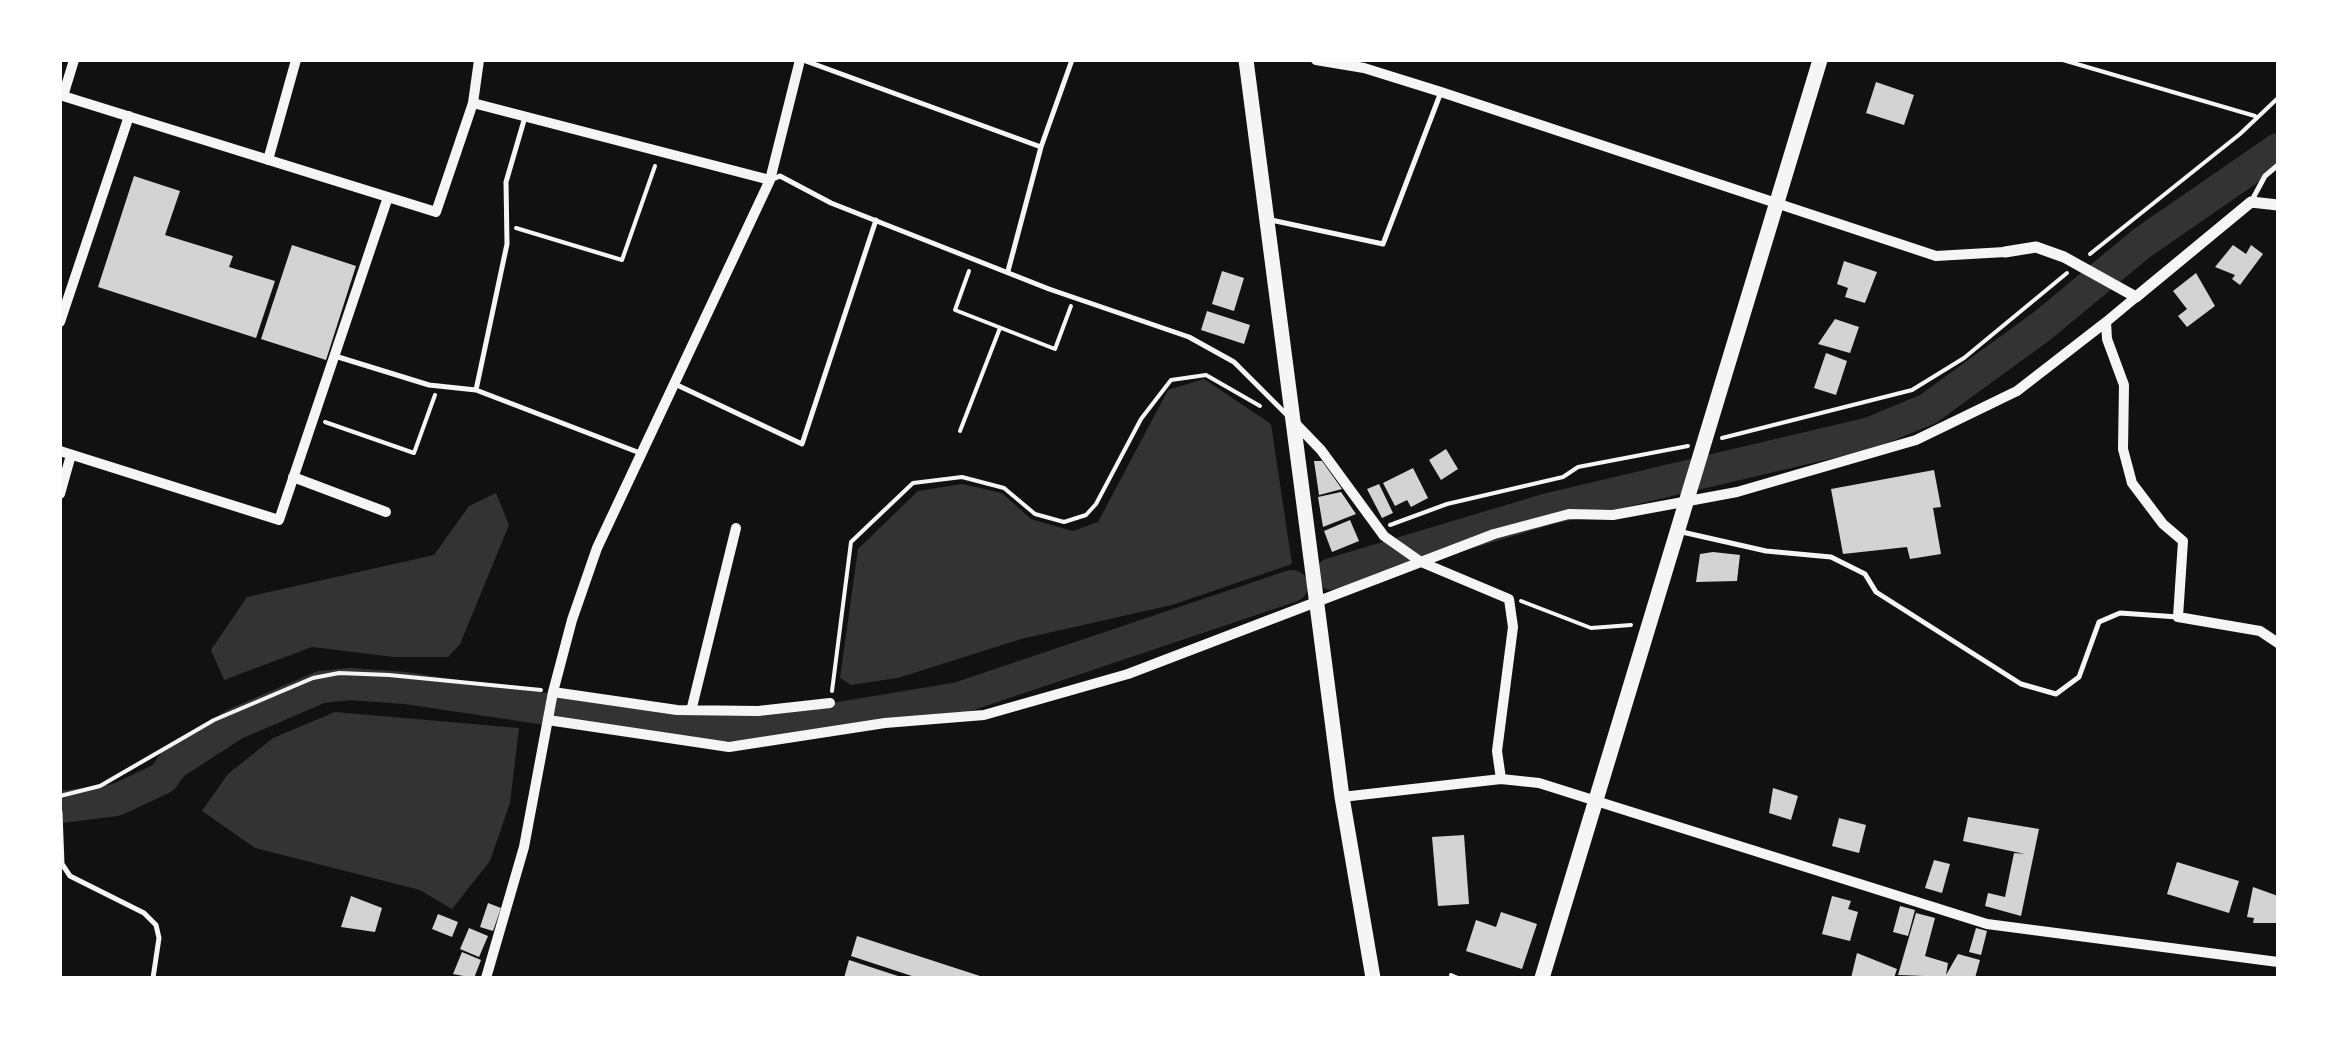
<!DOCTYPE html>
<style>
body{margin:0}
#map{position:relative;width:2338px;height:1038px;overflow:hidden;background:#111;font-family:Arial,sans-serif}
canvas{display:block}
.frame{position:absolute;inset:0;border:62px solid #fff;pointer-events:none}
</style>
<div id="map">
<canvas width="2338" height="1038"></canvas>
<div class="frame"></div>
</div>
<script>
const g = document.querySelector('canvas').getContext('2d');
g.lineJoin = 'round';
function fillPath(path, color) { g.fillStyle = color; g.fill(path, 'evenodd'); }
const poly = rows => new Path2D(rows.map(r => 'M' + r).join(''));
function strokePath(path, color, width, dash) { g.strokeStyle = color; g.lineWidth = width; g.lineCap = dash ? 'butt' : 'round'; g.setLineDash(dash || []); g.stroke(path); }
fillPath(poly([
 [1204,379,1271,424,1292,564,1172,605,1021,639,898,678,851,685,840,678,858,549,918,491,962,484,1002,493,1031,519,1048,524,1073,531,1098,522,1168,390],
 [496,493,509,525,460,644,448,657,394,657,312,647,224,680,211,650,247,597,434,555,469,506],
 [335,712,519,728,510,803,490,861,452,909,420,890,255,848,202,811,228,774,273,738]
]), '#333');
strokePath(poly([
 [1331,574,1548,509,1870,433,1928,409,2042,326,2142,243,2278,149],
 [60,807,116,800,163,778,173,764,235,724,321,687,350,684,405,688,620,720,725,725,815,722,959,698,1292,586]
]), '#333', 32);
fillPath(poly([
 [1876,82,1914,95,1904,125,1866,113],
 [134,176,180,191,165,235,233,256,229,267,275,281,256,338,98,287],
 [292,245,356,266,326,360,261,339],
 [2233,245,2246,254,2251,245,2263,254,2240,285,2232,279,2235,275,2215,267],
 [1844,261,1877,272,1865,303,1845,297,1848,288,1837,284],
 [1222,271,1244,278,1234,311,1212,304],
 [2196,273,2215,306,2187,327,2178,316,2187,309,2173,291],
 [1207,311,1250,325,1244,344,1201,330],
 [1835,319,1859,327,1850,353,1818,344],
 [1826,353,1847,361,1836,395,1814,388],
 [1446,449,1458,469,1441,480,1429,460],
 [1314,461,1322,461,1342,489,1319,495],
 [1413,468,1428,498,1411,507,1407,500,1395,506,1383,483],
 [1934,470,1941,507,1933,508,1941,554,1910,559,1907,547,1843,554,1831,489],
 [1379,484,1393,513,1382,518,1367,489],
 [1341,492,1356,514,1323,527,1318,497],
 [1350,520,1359,541,1332,552,1324,531],
 [1713,552,1740,555,1737,581,1696,582,1700,554],
 [1773,788,1798,796,1791,820,1769,813],
 [1968,817,2039,829,2021,916,1985,906,1988,893,2005,897,2014,853,2025,854,1963,841],
 [1839,818,1866,825,1859,853,1832,846],
 [1464,835,1469,904,1438,906,1432,837],
 [1934,860,1950,864,1942,893,1925,888],
 [2177,862,2239,881,2229,913,2167,894],
 [2253,887,2278,896,2276,923,2253,923,2254,918,2247,917],
 [351,896,382,908,375,932,341,927],
 [1832,896,1851,901,1848,909,1858,912,1850,941,1822,934],
 [488,903,501,908,493,931,480,927],
 [1900,906,1915,910,1908,936,1893,932],
 [1501,912,1537,924,1522,969,1466,951,1476,920,1496,927],
 [1916,913,1935,918,1925,956,1948,963,1946,975,1958,954,1980,960,1975,978,1898,975],
 [438,914,458,922,452,937,432,929],
 [469,928,488,936,479,957,460,949],
 [1976,928,1987,931,1981,955,1969,952],
 [857,936,983,977,983,978,918,978,851,956],
 [462,952,481,960,474,978,453,974],
 [1857,953,1897,969,1894,978,1851,978],
 [849,960,901,977,901,978,844,978]
]), '#d3d3d3');
strokePath(poly([
 [2063,60,2255,116],
 [516,228,622,260,655,166],
 [2090,254,2240,134,2278,98],
 [969,271,955,310,1055,349,1071,306],
 [325,422,414,453,435,395],
 [960,431,1000,328],
 [1722,438,1912,390,1964,358,2067,273],
 [1390,525,1447,504,1563,477,1578,467,1688,446],
 [1521,601,1591,628,1631,625],
 [832,691,851,542,913,483,962,477,1004,488,1035,514,1064,522,1086,515,1096,504,1141,419,1171,380,1206,375,1260,406],
 [60,796,100,786,214,720,313,678,339,673,389,675,541,690],
 [1451,975,1458,978]
]), '#f5f5f5', 4);
strokePath(poly([
 [803,60,1041,147],
 [773,179,780,176,831,203,1049,289,1189,337,1234,362,1287,415],
 [2251,202,2265,176,2278,165],
 [1271,220,1383,244,1441,92],
 [1008,271,1041,147,1072,60],
 [335,356,429,385,476,390,640,453],
 [677,385,802,444,876,220],
 [476,390,507,244,506,182,525,117],
 [1682,532,1766,551,1831,557,1865,574,1876,592,2021,684,2056,694,2079,677,2099,622,2120,613,2178,617],
 [60,812,62,864,70,876,144,913,156,925,159,938,153,978]
]), '#f5f5f5', 5);
strokePath(poly([
 [74,60,63,96,436,212,473,103,479,60],
 [1316,60,1364,68,1441,92,1936,256,2005,252],
 [473,103,770,180],
 [268,160,296,60],
 [2136,297,2106,322,2107,339,2124,385,2123,449,2132,483,2163,524,2183,541,2178,617,2260,631,2278,643],
 [60,322,129,116],
 [1295,423,1321,450,1384,536,1421,562,1509,599,1513,627,1497,751,1501,779],
 [60,451,279,520,388,197],
 [293,477,386,512],
 [60,494,71,455],
 [553,692,677,710,758,711,830,703],
 [692,707,736,528],
 [548,720,729,747,885,723,984,715,1128,674,1494,534,1569,514,1613,515,1737,492,1916,440,2017,391,2106,322],
 [1342,797,1501,779,1539,783,1987,924,2278,962],
 [486,978,524,847,553,692,572,620,597,548,770,180,800,60]
]), '#f5f5f5', 10);
strokePath(poly([
 [2005,252,2036,247,2064,257,2136,297,2251,202,2278,205]
]), '#f5f5f5', 11);
strokePath(poly([
 [1246,60,1342,797,1373,978],
 [1542,978,1820,60]
]), '#f5f5f5', 15);
</script>
